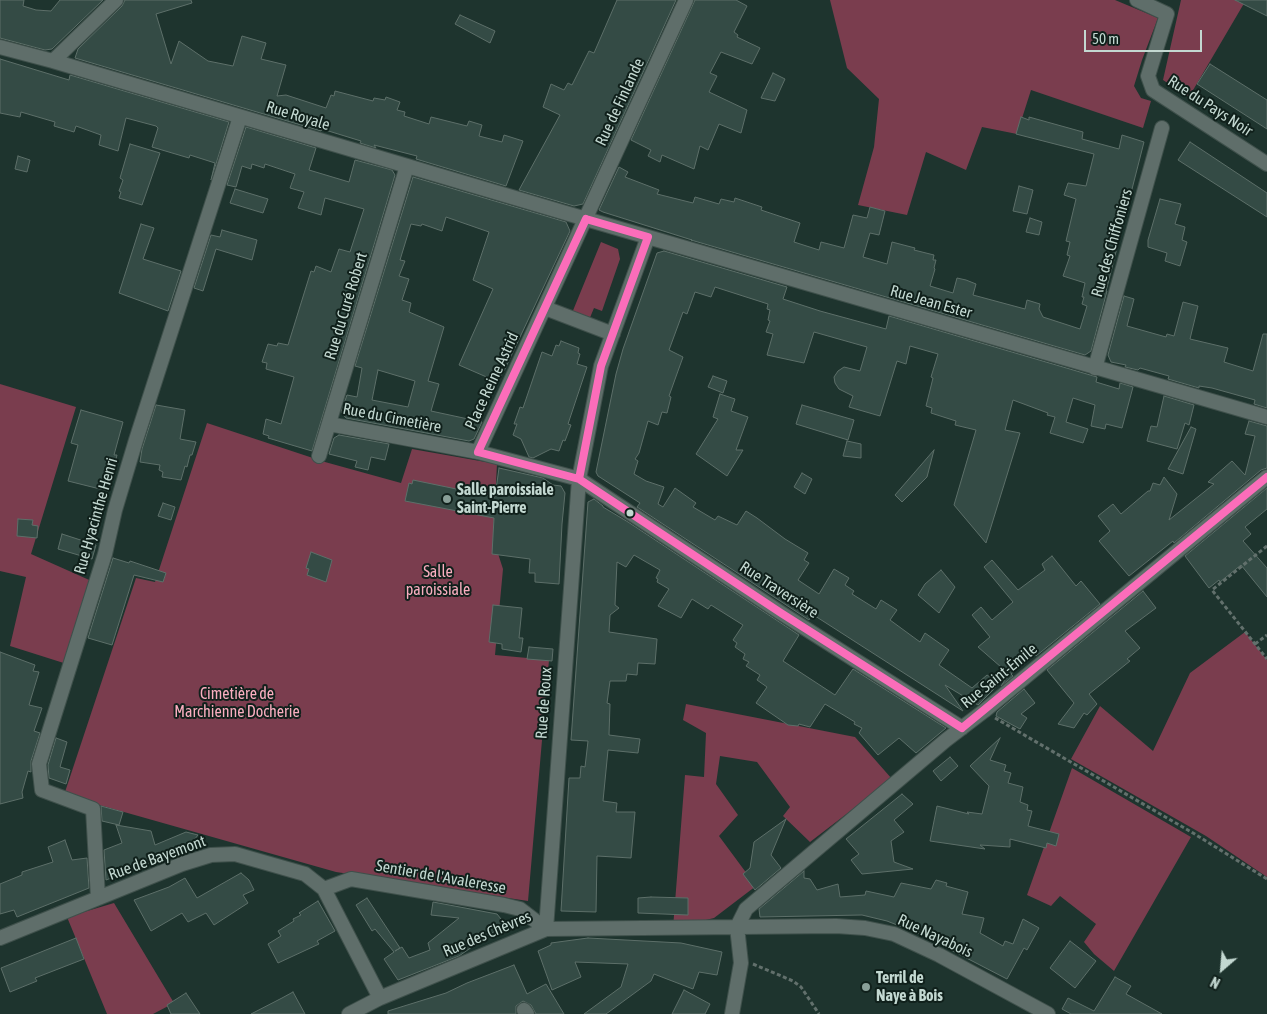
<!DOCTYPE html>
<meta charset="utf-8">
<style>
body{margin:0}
#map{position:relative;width:1267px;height:1014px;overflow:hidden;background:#1e342e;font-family:"Asap Condensed",sans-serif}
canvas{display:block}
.north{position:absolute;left:1197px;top:944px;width:50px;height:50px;-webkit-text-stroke:4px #10201b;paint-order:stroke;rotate:207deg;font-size:14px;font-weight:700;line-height:20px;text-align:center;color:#c3d8d1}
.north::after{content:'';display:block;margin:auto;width:18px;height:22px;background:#c3d8d1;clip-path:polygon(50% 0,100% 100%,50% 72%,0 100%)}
.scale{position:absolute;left:1084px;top:30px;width:118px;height:22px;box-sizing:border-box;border:2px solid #c3d8d1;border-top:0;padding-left:6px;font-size:15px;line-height:18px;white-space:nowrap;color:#c3d8d1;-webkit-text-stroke:4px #10201b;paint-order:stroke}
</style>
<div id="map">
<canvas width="1267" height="1014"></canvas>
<div class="north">N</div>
<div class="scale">50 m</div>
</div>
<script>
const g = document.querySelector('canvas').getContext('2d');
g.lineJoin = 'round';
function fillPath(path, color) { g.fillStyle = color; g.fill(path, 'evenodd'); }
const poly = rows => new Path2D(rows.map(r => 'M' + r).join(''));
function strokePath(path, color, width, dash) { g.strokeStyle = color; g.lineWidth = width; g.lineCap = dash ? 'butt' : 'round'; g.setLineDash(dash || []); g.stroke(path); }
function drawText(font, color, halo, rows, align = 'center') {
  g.font = font + ' "Asap Condensed",sans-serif'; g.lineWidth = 4; g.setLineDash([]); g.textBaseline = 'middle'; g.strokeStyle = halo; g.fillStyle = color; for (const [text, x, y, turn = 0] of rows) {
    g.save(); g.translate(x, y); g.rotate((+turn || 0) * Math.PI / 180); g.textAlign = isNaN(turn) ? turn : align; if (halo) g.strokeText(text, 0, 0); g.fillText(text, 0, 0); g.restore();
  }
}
fillPath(poly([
 [830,0,1115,0,1158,18,1142,60,1134,86,1141,98,1151,101,1143,128,1031,90,1017,134,982,127,966,170,926,152,907,215,858,205,874,147,879,99,847,68],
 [1181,0,1246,0,1189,97,1163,80],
 [601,242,618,249,620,259,602,311,594,308,589,320,572,313],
 [0,384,76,407,31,554,96,583,70,665,10,646,26,577,0,571],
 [207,423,325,462,401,483,412,449,497,464,493,538,503,569,495,655,549,660,528,901,336,872,64,795,136,578,155,582],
 [1245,632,1267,660,1267,877,1206,836,1071,759,1100,706,1153,751,1190,673],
 [686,704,855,737,892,779,810,842,783,816,790,807,757,762,720,756,716,784,738,815,719,836,756,886,714,918,673,928,685,775,704,777,706,733,683,720],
 [1072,768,1191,837,1114,971,1094,954,1084,942,1096,924,1060,896,1051,906,1027,895],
 [114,903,174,1003,153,1014,107,1014,67,917]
]), '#7a3d4e');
const building = poly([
 [0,0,24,0,23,6,36,10,51,11,60,0,103,0,52,49,45,50,0,38,0,0],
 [125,0,191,0,192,3,156,14,171,64,179,41,208,61,233,66,242,36,266,43,261,59,286,65,277,96,286,95,326,108,331,95,334,96,335,91,373,101,374,98,385,100,386,97,400,102,397,110,405,112,404,116,429,124,431,117,467,126,469,121,482,125,479,136,502,142,504,135,523,141,506,186,416,159,417,156,374,145,376,148,360,143,361,141,322,129,321,131,75,58,78,49,122,6,125,0],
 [617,0,676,0,583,204,574,206,519,190,560,115,543,107,551,84,564,90,568,83,572,85,589,51,594,53,617,0],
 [695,0,736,0,747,6,734,32,738,35,737,37,760,48,752,64,721,52,710,73,717,76,709,92,747,110,741,133,719,124,708,150,700,146,694,169,662,155,660,162,648,156,651,150,631,140,695,0],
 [1235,0,1267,0,1267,16,1235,0],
 [460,15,495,31,490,43,455,24,460,15],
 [0,59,69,80,70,75,229,122,211,180,215,163,190,155,189,158,152,147,158,128,156,126,126,118,118,151,99,145,101,135,76,126,74,132,54,126,55,122,21,112,20,117,0,113,0,59],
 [1210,64,1267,100,1267,129,1197,84,1210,64],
 [773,73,785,79,775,101,761,98,773,73],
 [1021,117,1029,120,1029,117,1083,132,1082,139,1119,149,1122,135,1144,142,1106,291,1107,291,1091,351,1085,355,691,240,692,240,603,212,599,210,619,167,628,172,625,177,659,190,657,194,693,203,695,197,719,204,721,199,734,202,735,198,762,207,761,210,800,223,794,242,819,250,821,242,844,248,853,215,867,218,870,207,885,211,879,235,870,233,863,257,887,264,892,242,915,248,914,250,934,255,933,260,936,260,934,268,935,269,930,286,953,293,957,278,966,280,976,284,973,295,1025,309,1027,300,1040,304,1039,309,1043,317,1080,329,1087,306,1082,304,1084,297,1082,297,1085,283,1063,276,1070,256,1067,255,1070,242,1066,241,1076,199,1064,195,1068,183,1086,186,1094,154,1016,134,1021,117],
 [246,127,316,148,309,170,349,182,355,160,392,170,395,175,312,451,268,438,269,436,263,434,266,419,281,424,294,377,266,369,267,363,262,362,268,344,277,346,278,343,288,345,311,271,314,272,316,266,331,272,339,249,350,252,364,209,325,198,321,215,298,208,304,192,290,188,295,174,265,164,264,168,252,164,251,169,242,166,236,187,227,185,246,127],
 [1190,142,1267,193,1267,217,1178,160,1190,142],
 [130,144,160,153,142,205,119,198,121,192,119,191,123,180,120,178,130,144],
 [18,156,30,160,27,172,15,169,18,156],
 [413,177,566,222,570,231,504,371,503,371,498,382,459,365,493,289,473,280,489,232,446,217,442,231,422,224,421,226,411,224,400,260,405,261,399,276,409,279,402,300,411,303,409,312,444,327,428,381,439,384,431,411,482,422,474,439,469,441,346,418,341,412,347,395,357,397,362,368,355,366,413,177],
 [378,370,415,381,408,407,372,400,378,370],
 [1019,186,1033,190,1027,214,1013,211,1019,186],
 [235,189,268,199,263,213,230,203,235,189],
 [1160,199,1181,204,1175,224,1185,227,1182,240,1187,242,1180,266,1165,261,1167,253,1148,247,1148,240,1160,199],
 [1030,218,1042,222,1039,235,1026,232,1030,218],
 [141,224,154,228,143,259,181,271,168,311,119,293,141,224],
 [222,230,257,240,252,260,216,249,203,291,194,288,211,235,220,237,222,230],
 [664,251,787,287,783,299,820,311,886,329,889,316,1097,377,1096,382,1119,389,1120,383,1133,387,1122,428,1106,424,1105,429,1091,426,1095,405,1073,398,1066,422,1088,429,1083,443,1050,433,1055,417,1047,415,1048,413,1013,400,1005,430,1020,433,986,543,954,505,976,430,955,425,956,421,931,413,932,408,926,406,933,378,931,377,938,354,910,346,906,364,897,361,880,416,849,407,853,396,839,389,835,383,834,377,838,371,844,367,860,371,867,347,814,332,804,363,767,355,773,334,766,332,770,321,768,320,770,310,767,309,768,304,715,287,711,297,695,292,687,314,683,312,669,350,683,357,669,396,671,397,667,413,662,412,658,425,648,421,639,453,635,459,638,461,634,474,646,481,664,487,658,504,663,507,675,488,696,503,693,507,715,520,718,516,737,525,746,511,757,518,785,539,808,553,804,560,809,563,798,580,819,594,834,569,849,578,845,585,854,591,852,594,876,609,881,600,897,610,890,620,920,642,925,633,949,650,939,665,972,688,987,675,1000,683,978,705,945,685,963,711,812,614,809,620,637,507,640,503,598,476,596,472,616,374,623,349,657,253,664,251],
 [1124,296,1134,299,1127,326,1166,337,1167,334,1174,336,1183,302,1198,306,1190,339,1228,348,1224,362,1253,371,1263,334,1267,334,1267,408,1254,404,1255,400,1212,388,1199,386,1199,388,1168,379,1169,376,1140,368,1138,370,1125,367,1126,365,1111,362,1108,355,1124,296],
 [561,341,579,348,578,353,580,354,577,364,587,367,568,424,571,425,565,441,563,440,559,451,551,449,533,458,529,457,521,439,513,435,517,424,514,424,520,407,523,408,542,352,552,356,556,345,559,346,561,341],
 [713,376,727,381,723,393,708,387,713,376],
 [720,394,735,399,731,411,748,417,736,450,743,450,727,476,696,454,718,419,713,417,720,394],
 [1164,396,1194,405,1189,425,1185,423,1177,449,1147,441,1151,426,1157,427,1164,396],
 [156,405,185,410,180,439,196,442,192,455,190,455,187,467,185,466,181,480,162,477,163,472,159,470,160,465,140,462,142,449,156,405],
 [802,405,854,420,848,440,796,424,802,405],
 [81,410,123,422,114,455,117,455,108,491,68,481,78,445,71,443,81,410],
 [1249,421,1267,426,1267,468,1261,470,1174,543,1173,541,1129,576,1099,541,1110,531,1098,516,1113,504,1121,514,1148,491,1150,491,1153,483,1160,485,1164,477,1177,494,1169,520,1214,484,1208,482,1232,461,1245,475,1255,436,1245,434,1249,421],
 [1191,427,1196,429,1183,474,1168,469,1191,427],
 [339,435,389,444,385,460,371,457,368,470,355,467,357,461,329,454,334,438,339,435],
 [847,441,861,444,861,458,843,456,847,441],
 [934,450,927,477,902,502,895,495,934,450],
 [499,468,543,478,553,485,561,486,565,493,562,524,559,584,535,582,535,573,529,573,530,559,492,554,494,518,405,501,409,483,412,484,413,480,495,497,499,468],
 [802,473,812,479,805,494,794,487,802,473],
 [1267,488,1267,509,1245,527,1251,534,1243,541,1267,568,1267,597,1241,565,1220,582,1219,580,1209,588,1185,556,1267,488],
 [594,499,603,506,603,507,628,522,799,635,783,661,835,695,853,669,946,728,916,753,899,738,878,755,859,733,862,728,854,724,855,722,825,704,810,727,799,724,798,726,788,725,756,703,767,687,757,680,760,675,746,666,749,662,743,659,745,654,735,647,737,643,733,640,743,625,711,605,708,609,692,599,681,618,658,606,669,589,657,582,658,579,656,578,660,570,634,555,626,567,617,562,615,605,619,608,610,615,609,632,657,639,655,664,638,663,637,675,627,674,626,681,610,681,607,703,610,704,609,735,640,739,638,753,608,750,603,801,617,803,616,812,635,812,631,858,597,856,596,912,561,911,569,778,580,778,581,766,585,767,588,741,571,740,588,502,594,499],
 [163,503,175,507,171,520,158,516,163,503],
 [18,519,33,520,32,525,38,526,37,538,17,536,18,519],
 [62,534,96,545,92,559,58,549,62,534],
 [311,552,332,560,326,582,307,575,309,569,306,568,311,552],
 [1052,556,1076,586,1081,581,1100,604,1036,656,1035,654,1011,674,1013,676,1001,686,1009,674,978,647,990,637,972,615,981,607,992,620,1013,602,984,567,992,560,1018,590,1045,570,1042,564,1052,556],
 [113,558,129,563,130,561,166,573,163,582,134,575,112,645,88,638,113,558],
 [941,570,955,587,939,613,918,595,925,584,941,570],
 [1143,591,1156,608,1125,631,1140,648,1127,659,1130,661,1089,694,1097,704,1087,715,1084,713,1074,728,1058,724,1074,703,1047,670,1143,591],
 [493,605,522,608,519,638,523,638,521,652,502,649,502,644,489,642,493,605],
 [529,647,553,649,552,661,527,659,529,647],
 [0,652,35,665,33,671,39,672,29,705,42,708,34,731,40,733,31,761,31,772,28,771,22,792,23,798,0,804,0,652],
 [1024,689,1035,703,1021,714,1027,718,1020,729,996,716,997,712,1024,689],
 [56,738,67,742,60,767,70,770,66,784,49,778,48,765,56,738],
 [1000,738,990,760,1006,765,1004,771,1011,773,1008,783,1023,787,1020,802,1028,805,1027,810,1032,811,1028,826,1059,834,1056,846,1047,843,1046,848,1010,839,1010,847,980,845,985,849,930,841,937,806,969,814,967,812,982,814,989,786,970,766,1000,738],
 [950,757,958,766,941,781,933,771,950,757],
 [902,794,913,804,894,820,904,832,891,841,894,862,913,869,862,874,851,860,859,854,846,839,902,794],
 [101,806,123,812,119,825,102,821,101,806],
 [786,819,771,855,781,868,755,890,743,874,750,868,754,842,786,819],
 [116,825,151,831,155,845,186,832,198,835,188,848,106,880,104,850,122,843,116,825],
 [65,840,72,860,87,858,89,888,17,917,14,910,0,914,0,884,22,875,22,872,53,862,48,847,65,840],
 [804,871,804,878,810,879,817,890,838,884,840,897,865,895,866,891,894,897,901,883,931,889,936,880,947,883,946,886,968,892,962,914,984,918,980,933,1003,946,1005,941,1013,944,1023,919,1039,928,1027,950,1024,948,1007,979,920,934,887,921,862,915,760,917,759,909,804,871],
 [241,873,249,880,254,890,243,895,248,903,214,925,206,913,188,922,182,913,151,931,134,900,169,887,185,878,197,898,241,873],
 [651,897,688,898,688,915,638,913,638,898,651,897],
 [367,898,400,948,395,951,402,947,409,958,430,950,428,943,459,918,431,915,433,902,497,914,505,924,459,956,398,980,384,959,394,952,375,929,372,931,356,905,367,898],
 [318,901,335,931,317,941,319,944,278,963,268,944,281,936,278,931,294,921,293,919,301,915,299,913,318,901],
 [76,938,84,959,35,978,37,981,10,992,1,968,76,938],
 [588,938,681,943,722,952,717,975,699,972,693,989,654,974,651,981,606,1014,584,1014,621,987,628,964,575,962,581,977,552,990,538,951,551,945,551,943,588,938],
 [1070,941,1096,961,1075,988,1050,968,1070,941],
 [514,965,527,994,546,984,564,1014,536,1014,531,1005,523,1001,516,1006,516,1014,388,1014,388,1011,446,993,467,983,514,965],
 [1115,977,1131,986,1126,994,1162,1014,1071,1014,1062,1009,1068,998,1094,1011,1115,977],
 [684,990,710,1004,705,1014,672,1014,684,990],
 [293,992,305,1014,251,1014,282,998,293,992],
 [186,993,200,1014,171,1014,167,1005,186,993]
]);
fillPath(building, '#344b45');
strokePath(building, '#5d6f69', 1);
const street = poly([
 [1137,0,1167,14,1148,76,1153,90,1267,164],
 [0,47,53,61,586,219,1267,417],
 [53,61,116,0],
 [545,308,613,334],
 [1095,368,1162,128],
 [329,424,478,452,579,479,781,613,962,728],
 [478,452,686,0],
 [319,456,407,166],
 [324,889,351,879,504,905,520,909,546,929],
 [98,898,93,809,42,790,39,764,105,554,115,510,136,440,240,117],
 [737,927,746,909,946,740,984,711,1267,477],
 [546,929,579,479,601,366,648,237],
 [0,938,182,864,211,855,235,854,305,874,324,889,380,998],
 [524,1010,527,1014],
 [349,1014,380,998,546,929,836,926,865,928,894,934,939,955,1048,1014],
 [732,1014,741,963,737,927]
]);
strokePath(street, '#3f504b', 16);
strokePath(poly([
 [1267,546,1212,590,1267,659],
 [1255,644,1267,635],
 [995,718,1193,833,1267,879],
 [753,964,793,981,801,987,819,1014]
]), '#62706c', 3, [4, 2.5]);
strokePath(street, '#5f6e6a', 14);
strokePath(poly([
 [586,219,648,237,601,366,579,479,478,452,586,219],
 [579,479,781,613,962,728],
 [962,728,1267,477]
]), '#fb6dba', 8);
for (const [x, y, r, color] of [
 [447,499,5,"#899f98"],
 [630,513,4.5,"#c3d8d1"],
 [866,987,5,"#899f98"]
]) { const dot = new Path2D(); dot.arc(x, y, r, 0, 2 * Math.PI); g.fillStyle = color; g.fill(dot); strokePath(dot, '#10201b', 2); }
drawText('16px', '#c3d8d1', '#10201b', [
 ["Rue de Finlande",620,102,-65],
 ["Rue du Pays Noir",1210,106,33],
 ["Rue Royale",298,116,17],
 ["Rue des Chiffoniers",1112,243,-74],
 ["Rue Jean Ester",931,302,16],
 ["Rue du Curé Robert",346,306,-73],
 ["Place Reine Astrid",492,381,-65],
 ["Rue du Cimetière",392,418,11],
 ["Rue Hyacinthe Henri",96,516,-74],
 ["Rue Traversière",779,590,33],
 ["Rue Saint-Émile",999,676,-39],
 ["Rue de Roux",544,703,-86],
 ["Rue de Bayemont",157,858,-20],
 ["Sentier de l'Avaleresse",441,877,10],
 ["Rue des Chèvres",487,934,-23],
 ["Rue Nayabois",935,936,25]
]);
drawText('bold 16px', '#c3d8d1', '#10201b', [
 ["Salle paroissiale",457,490],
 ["Saint-Pierre",457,508],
 ["Terril de",876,978],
 ["Naye à Bois",876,996]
], 'left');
drawText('16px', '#faaec0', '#10201b', [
 ["Salle",438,572],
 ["paroissiale",438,590],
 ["Cimetière de",237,694],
 ["Marchienne Docherie",237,712]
]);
</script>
